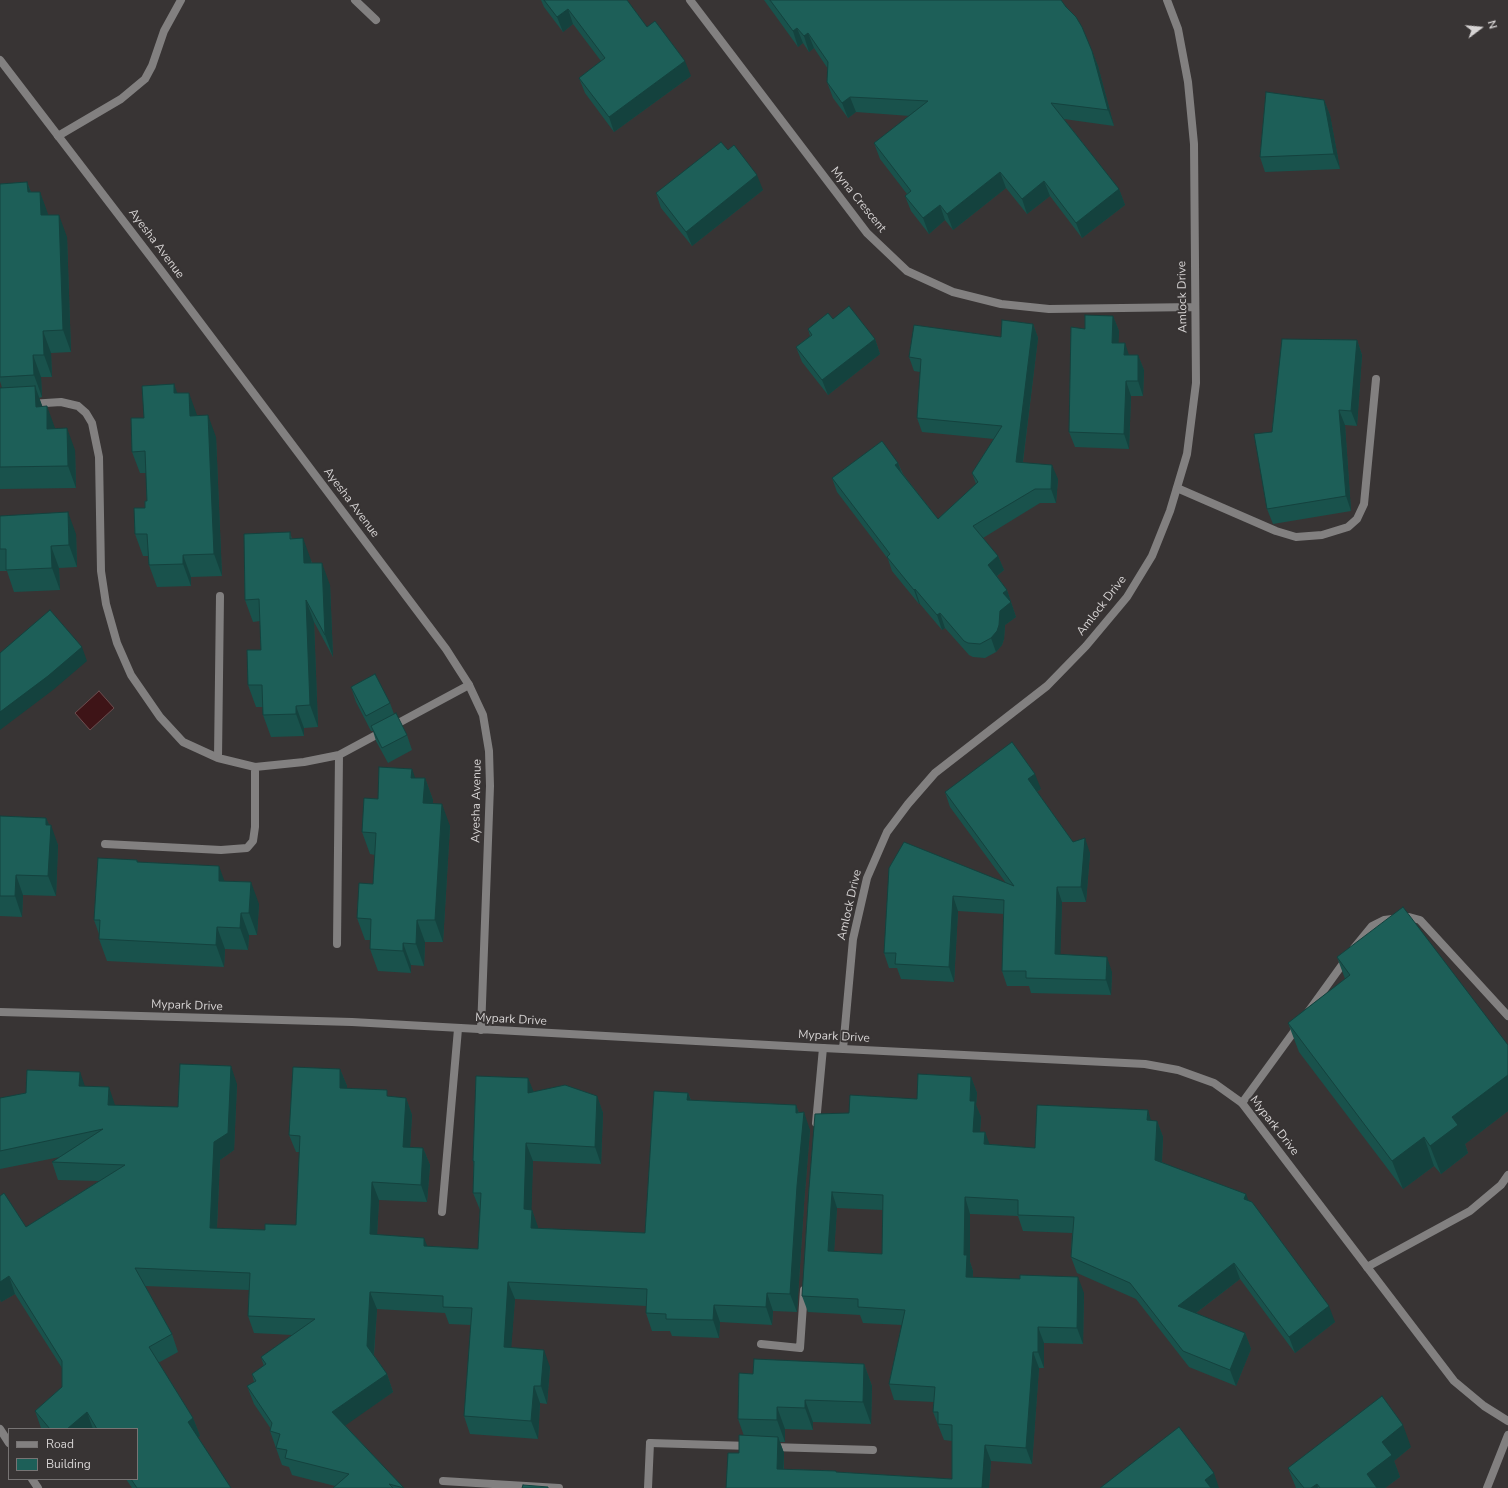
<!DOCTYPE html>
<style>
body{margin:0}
#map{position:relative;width:1508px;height:1488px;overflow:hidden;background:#383434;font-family:"Nunito Sans",sans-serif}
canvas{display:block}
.legend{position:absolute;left:8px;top:1428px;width:130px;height:52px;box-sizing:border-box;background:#383434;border:1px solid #777474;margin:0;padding:5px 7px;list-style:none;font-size:12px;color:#d6d3d3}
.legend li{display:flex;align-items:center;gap:8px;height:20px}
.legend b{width:20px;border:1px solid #777474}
.north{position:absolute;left:1460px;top:8px;width:40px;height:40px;-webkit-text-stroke:3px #383434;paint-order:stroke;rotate:74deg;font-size:11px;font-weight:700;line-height:16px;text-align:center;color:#d6d3d3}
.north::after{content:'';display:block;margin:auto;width:14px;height:18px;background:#d6d3d3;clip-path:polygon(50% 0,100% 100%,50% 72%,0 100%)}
</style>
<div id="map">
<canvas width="1508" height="1488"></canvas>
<ul class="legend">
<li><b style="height:5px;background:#828080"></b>Road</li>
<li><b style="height:11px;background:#1d5f58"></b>Building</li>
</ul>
<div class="north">N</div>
</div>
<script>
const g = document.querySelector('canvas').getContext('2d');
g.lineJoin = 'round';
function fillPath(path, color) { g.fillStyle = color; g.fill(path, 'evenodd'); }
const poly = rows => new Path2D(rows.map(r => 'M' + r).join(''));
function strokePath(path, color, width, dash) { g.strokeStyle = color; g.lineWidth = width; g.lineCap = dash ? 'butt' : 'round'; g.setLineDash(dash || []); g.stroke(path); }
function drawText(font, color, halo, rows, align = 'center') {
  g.font = font + ' "Nunito Sans",sans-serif'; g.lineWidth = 4; g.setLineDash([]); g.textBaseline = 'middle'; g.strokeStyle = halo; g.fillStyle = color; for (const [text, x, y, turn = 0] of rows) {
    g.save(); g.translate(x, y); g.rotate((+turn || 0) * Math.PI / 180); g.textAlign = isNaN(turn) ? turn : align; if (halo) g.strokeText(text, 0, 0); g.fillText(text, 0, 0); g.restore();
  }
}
const water = poly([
 [99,691,114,708,90,730,75,713,99,691]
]);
fillPath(water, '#3e1417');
strokePath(water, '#6c4d4f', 1);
strokePath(poly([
 [355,0,376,20],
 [58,136,121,99,145,79,152,66,164,31,181,0],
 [30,404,61,402,78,406,86,413,92,423,99,457,101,571,106,604,117,643,131,675,160,717,183,742,218,758,255,767,304,762,339,755,469,685],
 [1177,488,1276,531,1296,537,1322,535,1348,527,1357,519,1364,504,1376,379],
 [218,758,220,596],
 [105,844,221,850,247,848,253,841,255,827,255,767],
 [337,944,339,755],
 [1354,948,1372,926,1384,920,1409,917,1420,920,1508,1016],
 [1308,1012,1347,958],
 [1242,1103,1298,1026],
 [816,1123,823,1048],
 [442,1212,458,1029],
 [1367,1267,1470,1211,1501,1185,1508,1175],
 [761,1344,800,1348,804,1290],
 [650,1443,750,1446],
 [771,1447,873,1450],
 [443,1481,559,1488]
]), '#828080', 8);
strokePath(poly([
 [690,0,867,233,907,271,953,292,1001,304,1049,309,1195,307],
 [0,60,160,269,446,649,469,685,483,715,489,751,490,786,481,1030],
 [0,1012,352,1022,823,1048,1145,1064,1178,1070,1214,1083,1242,1103,1454,1381,1484,1406,1508,1421],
 [843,1049,853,939,867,878,887,832,908,804,935,773,1047,686,1086,646,1127,597,1152,556,1170,511,1187,454,1196,383,1194,144,1188,82,1178,29,1167,0],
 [0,1429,9,1443],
 [32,1479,38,1488],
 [648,1488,650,1443],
 [1487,1488,1508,1435]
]), '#828080', 8);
fillPath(poly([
 [541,0,627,0,647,27,691,76,614,132,585,93,579,78,601,61,573,24,563,32,544,7],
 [764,0,1061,0,1092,51,1098,66,1114,126,1064,119,1119,189,1125,205,1082,238,1050,196,1027,214,1006,188,953,230,945,220,929,234,911,211,905,196,907,194,880,159,874,143,910,116,856,112,848,118,833,98,827,82,828,69,814,48,809,52,803,43,798,47],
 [1324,100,1330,115,1340,169,1265,172,1260,157],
 [728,150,763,190,692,246,661,208,656,193],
 [27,182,31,192,40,192,48,215,67,237,71,352,51,353,52,377,41,377,42,397,39,398,42,406,55,429,75,450,76,488,0,489,0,388,2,388,0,381,0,184],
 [1113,316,1119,331,1118,343,1129,355,1138,355,1144,370,1143,396,1131,396,1129,449,1075,447,1069,432,1085,329],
 [833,319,875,339,880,354,828,395,802,362,796,347,810,336,808,329],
 [1033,324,1038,338,1023,462,1058,479,1056,503,1040,503,983,538,998,556,1004,570,997,576,1007,590,1016,617,1005,625,1004,639,1002,645,996,652,985,658,973,657,969,655,945,628,942,630,920,604,919,604,892,571,888,559,837,492,832,478,898,463,903,474,938,519,976,484,972,473,994,439,922,432,917,418,920,372,914,371,909,357,1001,337],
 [1357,340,1362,355,1357,426,1345,425,1351,511,1273,524,1267,509,1272,432],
 [177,393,216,437,222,576,191,577,191,586,157,587,149,565,149,556,143,556,135,534,145,508,147,501,146,473,140,473,132,452,144,418],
 [0,516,76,534,77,567,59,568,60,590,14,592,7,571,0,571],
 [290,532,292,539,311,560,312,563,330,585,333,657,314,622,318,727,304,728,304,736,271,737,263,715,263,707,256,707,248,685,261,650,260,621,253,622,245,600],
 [351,687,390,703,394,714,407,735,412,750,388,763,376,741,373,731,371,731,356,702],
 [415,778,425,778,433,800,432,804,450,826,443,942,425,942,424,966,411,965,411,973,378,971,370,949,370,940,365,940,357,918,373,884,375,855,370,854,362,832,378,799],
 [1041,789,1037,792,1073,842,1090,853,1086,902,1062,902,1060,955,1112,972,1111,995,1031,993,1029,986,1007,986,1002,971,1004,914,958,911,954,982,901,979,897,968,889,968,884,953,889,868,1006,883,950,807,945,792],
 [0,816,46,818,58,845,56,896,23,895,22,917,0,916],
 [137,860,138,862,225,881,259,904,257,935,249,935,248,950,225,949,224,967,107,961,99,939,99,934,94,920],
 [1337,957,1508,1045,1508,1111,1465,1144,1468,1153,1441,1174,1434,1166,1403,1189,1299,1052,1288,1023,1345,979],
 [340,1069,347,1086,347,1088,389,1097,406,1098,412,1115,410,1147,423,1148,430,1165,427,1202,379,1200,377,1235,427,1246,478,1249,480,1210,473,1193,474,1165,473,1161,528,1078,533,1092,597,1096,603,1113,601,1164,533,1161,531,1210,532,1210,538,1228,645,1233,688,1093,691,1100,796,1105,799,1113,810,1130,804,1204,797,1312,773,1311,772,1325,720,1322,719,1338,672,1336,670,1331,652,1331,646,1313,646,1306,515,1299,511,1347,550,1367,547,1404,540,1403,538,1439,470,1434,464,1416,471,1325,449,1324,445,1313,377,1309,374,1355,387,1374,393,1392,345,1425,404,1488,333,1488,335,1486,292,1475,289,1467,282,1465,270,1431,271,1429,254,1404,247,1386,254,1382,252,1374,264,1366,261,1357,292,1335,254,1333,248,1316,249,1290,145,1286,172,1334,178,1352,158,1363,193,1418,200,1436,197,1437,231,1488,132,1488,126,1479,137,1479,137,1429,42,1429,41,1428,35,1411,62,1387,62,1368,15,1294,1,1302,0,1299,0,1196,26,1227,99,1181,58,1180,52,1162,60,1157,0,1169,0,1098,85,1086,115,1105,178,1107,237,1084,234,1150,220,1160,217,1228,265,1230,296,1225,300,1152,296,1152,289,1135],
 [971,1077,977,1093,976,1105,981,1117,980,1132,985,1132,989,1144,1035,1148,1151,1121,1157,1121,1163,1137,1162,1162,1249,1201,1335,1322,1295,1353,1240,1279,1196,1313,1245,1333,1251,1349,1236,1386,1189,1367,1136,1299,1077,1273,1071,1257,1072,1233,1023,1231,1018,1216,970,1214,970,1262,973,1271,973,1278,1084,1293,1083,1344,1044,1343,1044,1368,1039,1368,1032,1464,991,1461,989,1488,726,1488,739,1453,744,1436,738,1419,753,1374,864,1364,872,1386,871,1424,813,1422,813,1430,785,1429,785,1442,780,1442,784,1453,784,1469,836,1471,836,1472,952,1479,952,1441,944,1440,933,1412,934,1402,894,1400,889,1384,902,1325,863,1323,860,1315,808,1312,802,1296,849,1113,917,1099],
 [837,1208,883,1210,882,1254,834,1251],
 [1411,1447,1394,1461,1400,1477,1385,1488,1296,1488,1288,1468]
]), '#19524c');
fillPath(poly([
 [568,9,573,24,563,32,557,17],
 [797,28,803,43,798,47,793,31],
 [808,33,814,48,809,52,804,36],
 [1092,51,1098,66,1114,126,1108,110],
 [685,61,691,76,614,132,609,117],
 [850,97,856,112,848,118,842,103],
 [1324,100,1330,115,1340,169,1334,154],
 [1000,172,1006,188,953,230,947,214],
 [757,175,763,190,692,246,686,232],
 [1044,181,1050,196,1027,214,1022,199],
 [27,182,35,204,28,192],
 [1119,189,1125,205,1082,238,1076,223],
 [40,192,48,214,49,237,41,215],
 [940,205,945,220,929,234,923,218],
 [59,215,67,237,71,352,63,330],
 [1113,316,1119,331,1118,357,1112,343],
 [1033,324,1038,338,1021,476,1016,462],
 [43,331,51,353,52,377,44,355],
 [875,339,880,354,828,395,822,380],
 [1357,340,1362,355,1357,426,1351,411],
 [1125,343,1130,358,1124,355],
 [33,355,41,377,42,397,34,375],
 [1138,355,1144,370,1143,396,1138,381],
 [1126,381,1131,396,1129,449,1124,434],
 [174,384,182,406,174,393],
 [35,386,43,408,36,407],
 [189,393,197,415,198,438,190,416],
 [47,406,55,428,55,451,47,429],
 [1339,410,1345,425,1351,511,1346,496],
 [208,415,216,437,222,576,214,554],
 [67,428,75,450,76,488,68,466],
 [898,463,903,477,895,465],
 [1052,465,1058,479,1056,503,1051,489],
 [68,512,76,534,77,567,69,545],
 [303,538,311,560,312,585,304,563],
 [51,546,59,568,60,590,52,568],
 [183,555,191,577,191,586,183,564],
 [998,556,1004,570,993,579,988,565],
 [322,563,330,585,333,657,325,635],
 [915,589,920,604,919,604,914,590],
 [1007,590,1016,617,1005,625,1004,639,1002,645,996,652,991,638,1000,611,1003,593],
 [306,600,314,622,318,727,310,705],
 [940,613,945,628,942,630,937,615],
 [82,647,87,661,53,690,0,730,0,712],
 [296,706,304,728,304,736,296,714],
 [412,769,420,791,411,778],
 [1035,774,1041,789,1033,794,1028,779],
 [425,778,433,800,431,825,423,803],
 [442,804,450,826,443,942,435,920],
 [46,818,51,829,51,825,58,845,56,896,48,876,46,825],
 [1085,838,1090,853,1086,902,1081,887],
 [219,866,227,888,219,881],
 [16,875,23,895,22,917,15,896],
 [251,882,259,904,257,935,249,913],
 [1057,887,1062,902,1060,969,1055,954],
 [953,896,958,911,954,982,949,967],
 [241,913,249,935,248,950,240,928],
 [417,920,425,942,424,966,416,944],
 [217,927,225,949,224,967,216,945],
 [403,943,411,965,411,973,403,951],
 [1107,957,1112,972,1111,995,1106,980],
 [231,1066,237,1084,234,1150,220,1160,216,1245,210,1228,214,1142],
 [340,1069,347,1086,346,1105,340,1088],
 [80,1072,86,1089,79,1086],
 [1508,1075,1508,1111,1465,1144,1468,1153,1441,1174,1430,1146,1452,1117],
 [971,1077,977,1093,976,1105,981,1117,979,1148,973,1132,970,1101],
 [528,1078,535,1095,528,1093],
 [109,1087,115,1105,115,1122,108,1105],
 [688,1093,694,1110,687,1100],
 [597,1096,603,1113,601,1164,595,1147],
 [406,1098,412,1115,409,1164,403,1147],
 [796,1105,802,1123,796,1113],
 [1148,1110,1153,1127,1147,1120],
 [804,1112,810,1130,804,1204,797,1312,790,1294,797,1186],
 [1157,1121,1163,1137,1161,1176,1155,1160],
 [985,1132,991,1148,984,1144],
 [1424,1137,1434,1166,1403,1189,1392,1161],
 [526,1143,533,1161,531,1226,524,1209],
 [423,1148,430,1165,427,1202,421,1185],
 [372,1182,379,1200,376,1252,370,1234],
 [832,1192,837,1208,833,1267,828,1251],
 [1246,1194,1252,1210,1244,1199],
 [965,1197,970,1214,970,1262,973,1271,972,1294,966,1277,964,1255],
 [532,1210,538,1227,537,1245,531,1228],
 [424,1238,431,1255,424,1246],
 [1234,1263,1240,1279,1184,1322,1178,1306],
 [9,1276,15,1294,1,1302,0,1299,0,1282],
 [1078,1277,1084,1293,1083,1344,1077,1328],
 [508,1282,515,1299,510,1364,504,1347],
 [370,1292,377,1309,373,1363,367,1346],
 [767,1293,773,1311,772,1325,766,1307],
 [714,1305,720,1322,719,1338,713,1320],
 [1329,1306,1335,1322,1295,1353,1289,1337],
 [1038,1327,1044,1343,1044,1368,1038,1352],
 [1245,1333,1251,1349,1236,1386,1230,1370],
 [544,1350,550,1367,547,1404,541,1386],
 [1033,1352,1039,1368,1032,1464,1026,1448],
 [864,1364,872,1386,871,1424,863,1402],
 [387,1374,393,1392,339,1430,332,1412],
 [534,1386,540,1403,538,1439,531,1421],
 [805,1400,813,1422,813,1430,805,1408],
 [777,1407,785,1429,785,1442,777,1420],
 [87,1412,93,1429,67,1429],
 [193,1418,200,1436,194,1439,188,1422],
 [1403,1425,1411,1447,1394,1461,1400,1477,1385,1488,1372,1488,1367,1474,1382,1442],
 [778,1437,784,1453,783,1485,777,1469],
 [985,1445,991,1461,989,1488,982,1488],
 [1214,1473,1219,1488,1208,1488,1205,1480],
 [1317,1484,1318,1488,1311,1488]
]), '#14423e');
const building = poly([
 [544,0,627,0,647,27,655,21,685,61,609,117,579,78,605,58,568,9,557,17,544,0],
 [770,0,1061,0,1066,7,1076,17,1082,27,1092,51,1108,110,1051,103,1119,189,1076,223,1044,181,1022,199,1000,172,947,214,940,205,923,218,905,196,911,191,874,143,928,101,850,97,842,103,827,82,828,62,808,33,804,36,797,28,793,31,770,0],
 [1266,92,1324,100,1334,154,1260,157,1266,92],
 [721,142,728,150,734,145,757,175,686,232,656,193,721,142],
 [27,182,28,192,40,192,41,215,59,215,63,330,43,331,44,355,33,355,34,375,0,377,0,184,27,182],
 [849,306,875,339,822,380,796,347,812,335,808,329,828,313,833,319,849,306],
 [1085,315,1113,316,1112,343,1125,343,1124,355,1138,355,1138,381,1126,381,1124,434,1069,432,1071,327,1085,329,1085,315],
 [1002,320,1033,324,1016,462,1052,465,1051,489,1035,489,973,526,998,556,988,565,1007,590,1003,593,1011,602,1000,611,999,625,997,631,991,638,980,644,968,643,964,641,940,613,937,615,915,589,914,590,887,557,890,554,832,478,882,441,898,463,895,465,938,519,978,482,972,473,1002,426,917,418,921,359,909,357,914,325,1001,337,1002,320],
 [1282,339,1357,340,1351,411,1339,410,1346,496,1267,509,1254,434,1272,432,1282,339],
 [174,384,174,393,189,393,190,416,208,415,214,554,183,555,183,564,149,565,147,534,135,534,134,508,145,508,145,501,147,501,145,451,132,452,131,418,144,418,142,386,174,384],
 [35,386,36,407,47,406,47,429,67,428,68,466,0,467,0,388,35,386],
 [68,512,69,545,51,546,52,568,6,570,6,549,0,549,0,516,68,512],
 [290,532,290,539,303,538,304,563,322,563,325,635,306,600,310,705,296,706,296,714,263,715,262,685,248,685,247,650,261,650,259,599,245,600,244,534,290,532],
 [50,610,82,647,48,676,0,712,0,653,50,610],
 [375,674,390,703,366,716,351,687,375,674],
 [396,713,407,735,382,748,371,726,396,713],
 [1012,742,1035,774,1028,779,1073,842,1085,838,1081,887,1057,887,1055,954,1107,957,1106,980,1026,978,1026,971,1002,971,1004,900,953,896,949,967,895,964,896,953,884,953,889,868,904,842,1014,886,945,792,1012,742],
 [379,767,412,769,411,778,425,778,423,803,442,804,435,920,417,920,416,944,403,943,403,951,370,949,371,919,357,918,359,883,373,884,376,833,362,832,364,798,378,799,379,767],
 [0,816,46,818,46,825,51,825,48,876,16,875,15,896,0,896,0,816],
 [98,858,137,860,137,862,219,866,219,881,251,882,249,913,241,913,240,928,217,927,216,945,99,939,100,920,94,920,98,858],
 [1403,907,1508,1045,1508,1075,1452,1117,1458,1125,1430,1146,1424,1137,1392,1161,1288,1023,1350,975,1337,957,1403,907],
 [180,1064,231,1066,228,1133,214,1142,210,1228,265,1230,265,1224,296,1225,300,1136,289,1135,293,1067,340,1069,340,1088,387,1090,387,1096,406,1098,403,1147,423,1148,421,1185,372,1182,370,1234,424,1238,424,1246,478,1249,481,1193,473,1193,474,1161,473,1161,476,1076,528,1078,528,1093,565,1085,597,1096,595,1147,526,1143,524,1209,532,1210,531,1228,645,1233,654,1091,688,1093,687,1100,796,1105,796,1113,804,1112,797,1186,790,1294,767,1293,766,1307,714,1305,713,1320,666,1319,666,1314,646,1313,647,1289,508,1282,504,1347,544,1350,541,1386,534,1386,531,1421,464,1416,472,1308,443,1307,443,1296,370,1292,367,1346,387,1374,332,1412,404,1488,389,1484,393,1488,333,1488,349,1474,285,1458,287,1450,276,1448,280,1434,270,1431,272,1423,247,1386,256,1381,252,1374,266,1364,261,1357,315,1319,248,1316,250,1273,135,1268,172,1334,149,1347,193,1418,188,1422,231,1488,137,1488,131,1479,137,1479,137,1429,97,1429,87,1412,67,1429,50,1429,35,1411,62,1387,62,1361,9,1276,0,1282,0,1196,4,1193,26,1227,125,1165,52,1162,103,1129,0,1151,0,1098,26,1093,27,1070,80,1072,79,1086,109,1087,108,1105,178,1107,180,1064],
 [918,1074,971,1077,970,1101,975,1101,973,1132,985,1132,984,1144,1035,1148,1037,1105,1148,1110,1147,1120,1157,1121,1155,1160,1246,1194,1244,1199,1252,1202,1329,1306,1289,1337,1234,1263,1178,1306,1245,1333,1230,1370,1183,1351,1130,1283,1071,1257,1074,1217,1018,1215,1018,1200,965,1197,964,1255,967,1255,966,1277,1020,1279,1020,1275,1078,1277,1077,1328,1038,1327,1038,1352,1033,1352,1026,1448,985,1445,982,1488,726,1488,728,1453,739,1453,739,1435,778,1437,777,1469,836,1471,836,1472,952,1479,952,1425,938,1424,938,1412,933,1412,935,1387,889,1384,905,1310,858,1307,858,1299,802,1296,809,1188,815,1114,849,1113,850,1095,917,1099,918,1074],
 [832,1192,883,1195,882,1254,828,1251,832,1192],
 [754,1359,864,1364,863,1402,805,1400,805,1408,777,1407,777,1420,738,1419,739,1373,753,1374,754,1359],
 [1382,1396,1403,1425,1382,1442,1392,1455,1367,1474,1377,1488,1320,1488,1317,1484,1311,1488,1304,1488,1288,1468,1382,1396],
 [1179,1427,1214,1473,1205,1480,1211,1488,1100,1488,1179,1427],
 [523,1485,548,1487,548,1488,522,1488,523,1485]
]);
fillPath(building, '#1d5f58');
strokePath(building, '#14423e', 1);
drawText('12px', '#d6d3d3', '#383434', [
 ["Myna Crescent",858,200,51],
 ["Ayesha Avenue",156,244,53],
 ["Amlock Drive",1183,297,-91],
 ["Ayesha Avenue",351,503,53],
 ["Amlock Drive",1102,606,-52],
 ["Ayesha Avenue",477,801,-89],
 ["Amlock Drive",850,905,-77],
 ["Mypark Drive",187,1006,2],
 ["Mypark Drive",511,1020,3],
 ["Mypark Drive",834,1037,3],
 ["Mypark Drive",1274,1126,52]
]);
</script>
